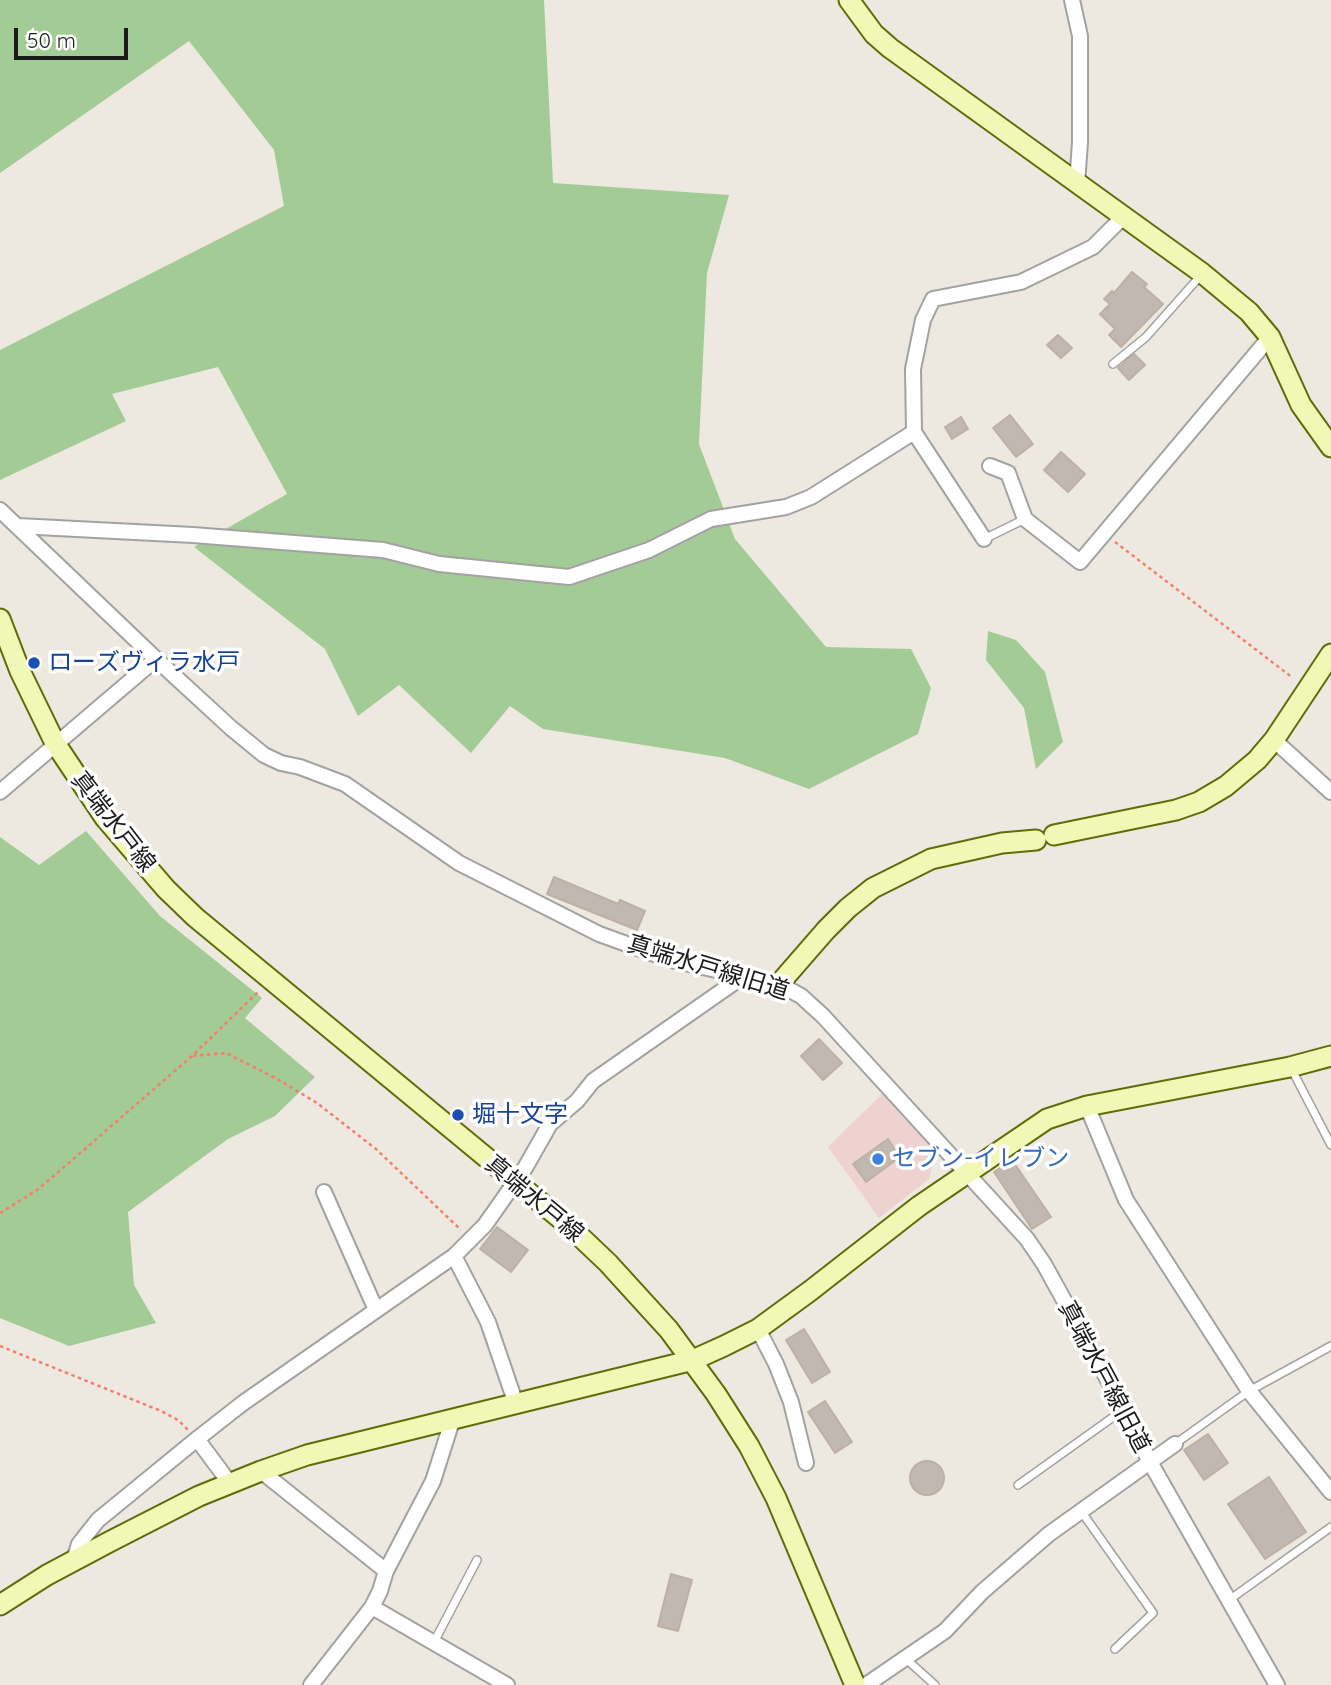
<!DOCTYPE html>
<meta charset="utf-8">
<style>
body{margin:0}
#map{position:relative;width:1331px;height:1685px;overflow:hidden;background:#ede9e1;font-family:Quicksand,sans-serif}
canvas{display:block}
.scale{position:absolute;left:14px;top:28px;width:114px;height:32px;box-sizing:border-box;border:4px solid #1b1b1b;border-top:0;padding-left:9px;font-size:21px;line-height:24px;white-space:nowrap;color:#1b1b1b;-webkit-text-stroke:5px #fff;paint-order:stroke}
</style>
<div id="map">
<canvas width="1331" height="1685"></canvas>
<div class="scale">50 m</div>
</div>
<script>
const g = document.querySelector('canvas').getContext('2d');
g.lineJoin = 'round';
function fillPath(path, color) { g.fillStyle = color; g.fill(path, 'evenodd'); }
const poly = rows => new Path2D(rows.map(r => 'M' + r).join(''));
function strokePath(path, color, width, dash) { g.strokeStyle = color; g.lineWidth = width; g.lineCap = dash ? 'butt' : 'round'; g.setLineDash(dash || []); g.stroke(path); }
function drawText(font, color, halo, rows, align = 'center') {
  g.font = font + ' Quicksand,"Noto Sans JP",sans-serif'; g.lineWidth = 7; g.setLineDash([]); g.textBaseline = 'middle'; g.strokeStyle = halo; g.fillStyle = color; for (const [text, x, y, turn = 0] of rows) {
    g.save(); g.translate(x, y); g.rotate((+turn || 0) * Math.PI / 180); g.textAlign = isNaN(turn) ? turn : align; if (halo) g.strokeText(text, 0, 0); g.fillText(text, 0, 0); g.restore();
  }
}
fillPath(poly([
 [885,1091,936,1149,929,1179,879,1218,828,1147]
]), '#eed2d0');
fillPath(poly([
 [0,0,544,0,553,183,729,195,707,273,699,444,735,539,826,647,911,649,931,688,918,734,809,789,725,758,543,729,510,706,471,753,399,685,358,716,325,649,194,547,287,494,218,367,112,394,126,421,0,480,0,350,284,206,274,150,189,41,0,173],
 [988,631,1016,640,1045,672,1063,742,1036,769,1024,708,986,660],
 [86,831,160,916,262,998,245,1018,315,1077,275,1116,228,1139,128,1212,134,1285,156,1323,69,1346,0,1318,0,837,39,865]
]), '#a3cb96');
const building = poly([
 [1132,272,1147,284,1144,287,1163,304,1121,347,1109,335,1115,329,1100,314,1110,304,1104,299,1112,291,1114,293,1132,272],
 [1058,335,1072,348,1061,358,1047,345,1058,335],
 [1134,354,1145,365,1129,380,1118,368,1134,354],
 [1010,415,1033,444,1016,457,993,428,1010,415],
 [961,417,968,429,952,439,945,427,961,417],
 [1061,452,1085,474,1068,492,1044,470,1061,452],
 [554,877,618,904,620,900,645,911,637,930,547,894,554,877],
 [819,1039,842,1063,823,1080,801,1056,819,1039],
 [888,1139,900,1157,866,1182,853,1164,888,1139],
 [1012,1160,1051,1217,1032,1229,994,1172,1012,1160],
 [497,1227,528,1250,511,1272,480,1249,497,1227],
 [804,1329,830,1372,812,1383,786,1340,804,1329],
 [825,1401,852,1442,835,1453,808,1412,825,1401],
 [1208,1434,1228,1463,1204,1480,1184,1450,1208,1434],
 '910 1478a17 17 0 1 1 34 0a17 17 0 1 1-34 0Z',
 [1269,1477,1306,1532,1265,1559,1228,1504,1269,1477],
 [671,1574,692,1580,678,1631,658,1626,671,1574]
]);
fillPath(building, '#c1b8b1');
strokePath(building, '#beb0a4', 2);
const lane = poly([
 [1113,364,1146,337,1202,274],
 [984,539,1025,519],
 [1291,1068,1331,1145],
 [1175,1444,1249,1391,1331,1346],
 [1018,1485,1123,1410],
 [1081,1511,1153,1613,1115,1649],
 [1229,1600,1331,1527],
 [434,1642,477,1560],
 [905,1658,935,1685]
]);
const street = poly([
 [1072,0,1080,36,1080,142,1077,184],
 [990,466,1008,473,1025,519,1080,562,1270,337],
 [0,510,156,659,231,728,264,755,281,763,300,767,345,784,459,863,599,934,671,960,779,984,801,996,823,1016,1027,1239,1044,1264,1114,1391,1150,1462,1277,1685],
 [18,526,193,535,383,550,439,564,569,577,649,550,711,519,786,507,811,497,914,432],
 [984,539,914,432,913,369,923,320,933,299,1021,282,1093,247,1123,217],
 [1274,740,1331,792],
 [0,792,156,659],
 [1087,1106,1126,1200,1249,1391,1331,1492],
 [324,1192,376,1310],
 [454,1256,488,1322,516,1404],
 [758,1329,776,1364,791,1402,806,1463],
 [197,1439,229,1482],
 [261,1471,386,1571],
 [74,1560,79,1544,98,1520,197,1439,243,1403,454,1256,485,1225,525,1168,550,1124,577,1101,593,1081,742,977],
 [372,1607,507,1685],
 [311,1685,372,1607,380,1591,386,1571,433,1481,453,1418],
 [866,1685,945,1631,982,1592,1049,1534,1175,1444]
]);
const secondary = poly([
 [849,0,874,34,890,48,1202,273,1249,312,1270,337,1301,405,1331,447],
 [0,619,20,671,55,743,105,818,166,889,195,917,568,1225,608,1263,669,1330,716,1394,749,1446,776,1498,855,1685],
 [1054,835,1176,810,1199,802,1226,786,1257,760,1274,740,1331,654],
 [779,984,826,930,848,908,873,888,931,859,1002,843,1036,840],
 [0,1605,47,1575,111,1541,199,1496,261,1471,307,1455,693,1360,724,1346,758,1329,810,1291,919,1206,1047,1119,1087,1106,1290,1067,1331,1056]
]);
strokePath(lane, '#a2a2a2', 10);
strokePath(street, '#a2a2a2', 18);
strokePath(secondary, '#5d6d07', 23);
strokePath(poly([
 [1115,542,1293,678],
 [193,1056,226,1053,279,1080,317,1103,376,1149,461,1230],
 [0,1213,37,1190,63,1168,192,1056,258,992],
 [0,1346,161,1411,178,1420,188,1430]
]), '#f67e69', 2.5, [3.5, 3.5]);
strokePath(lane, '#fff', 7);
strokePath(street, '#fff', 14);
strokePath(secondary, '#f1f7b4', 19);
for (const [x, y, r, color] of [
 [34,663,7,"#1a4fb4"],
 [458,1115,7,"#1a4fb4"],
 [878,1159,7,"#3f7fe0"]
]) { const dot = new Path2D(); dot.arc(x, y, r, 0, 2 * Math.PI); g.fillStyle = color; g.fill(dot); strokePath(dot, '#fff', 2.5); }
drawText('24px', '#164399', '#fff', [
 ["ローズヴィラ水戸",48,663],
 ["堀十文字",472,1115]
], 'left');
drawText('24px', '#1b1b1b', '#fff', [
 ["真端水戸線",113,822,52],
 ["真端水戸線旧道",708,968,17],
 ["真端水戸線",534,1199,40],
 ["真端水戸線旧道",1104,1377,62]
]);
drawText('24px', '#366cbe', '#fff', [
 ["セブン-イレブン",892,1159]
], 'left');
</script>
